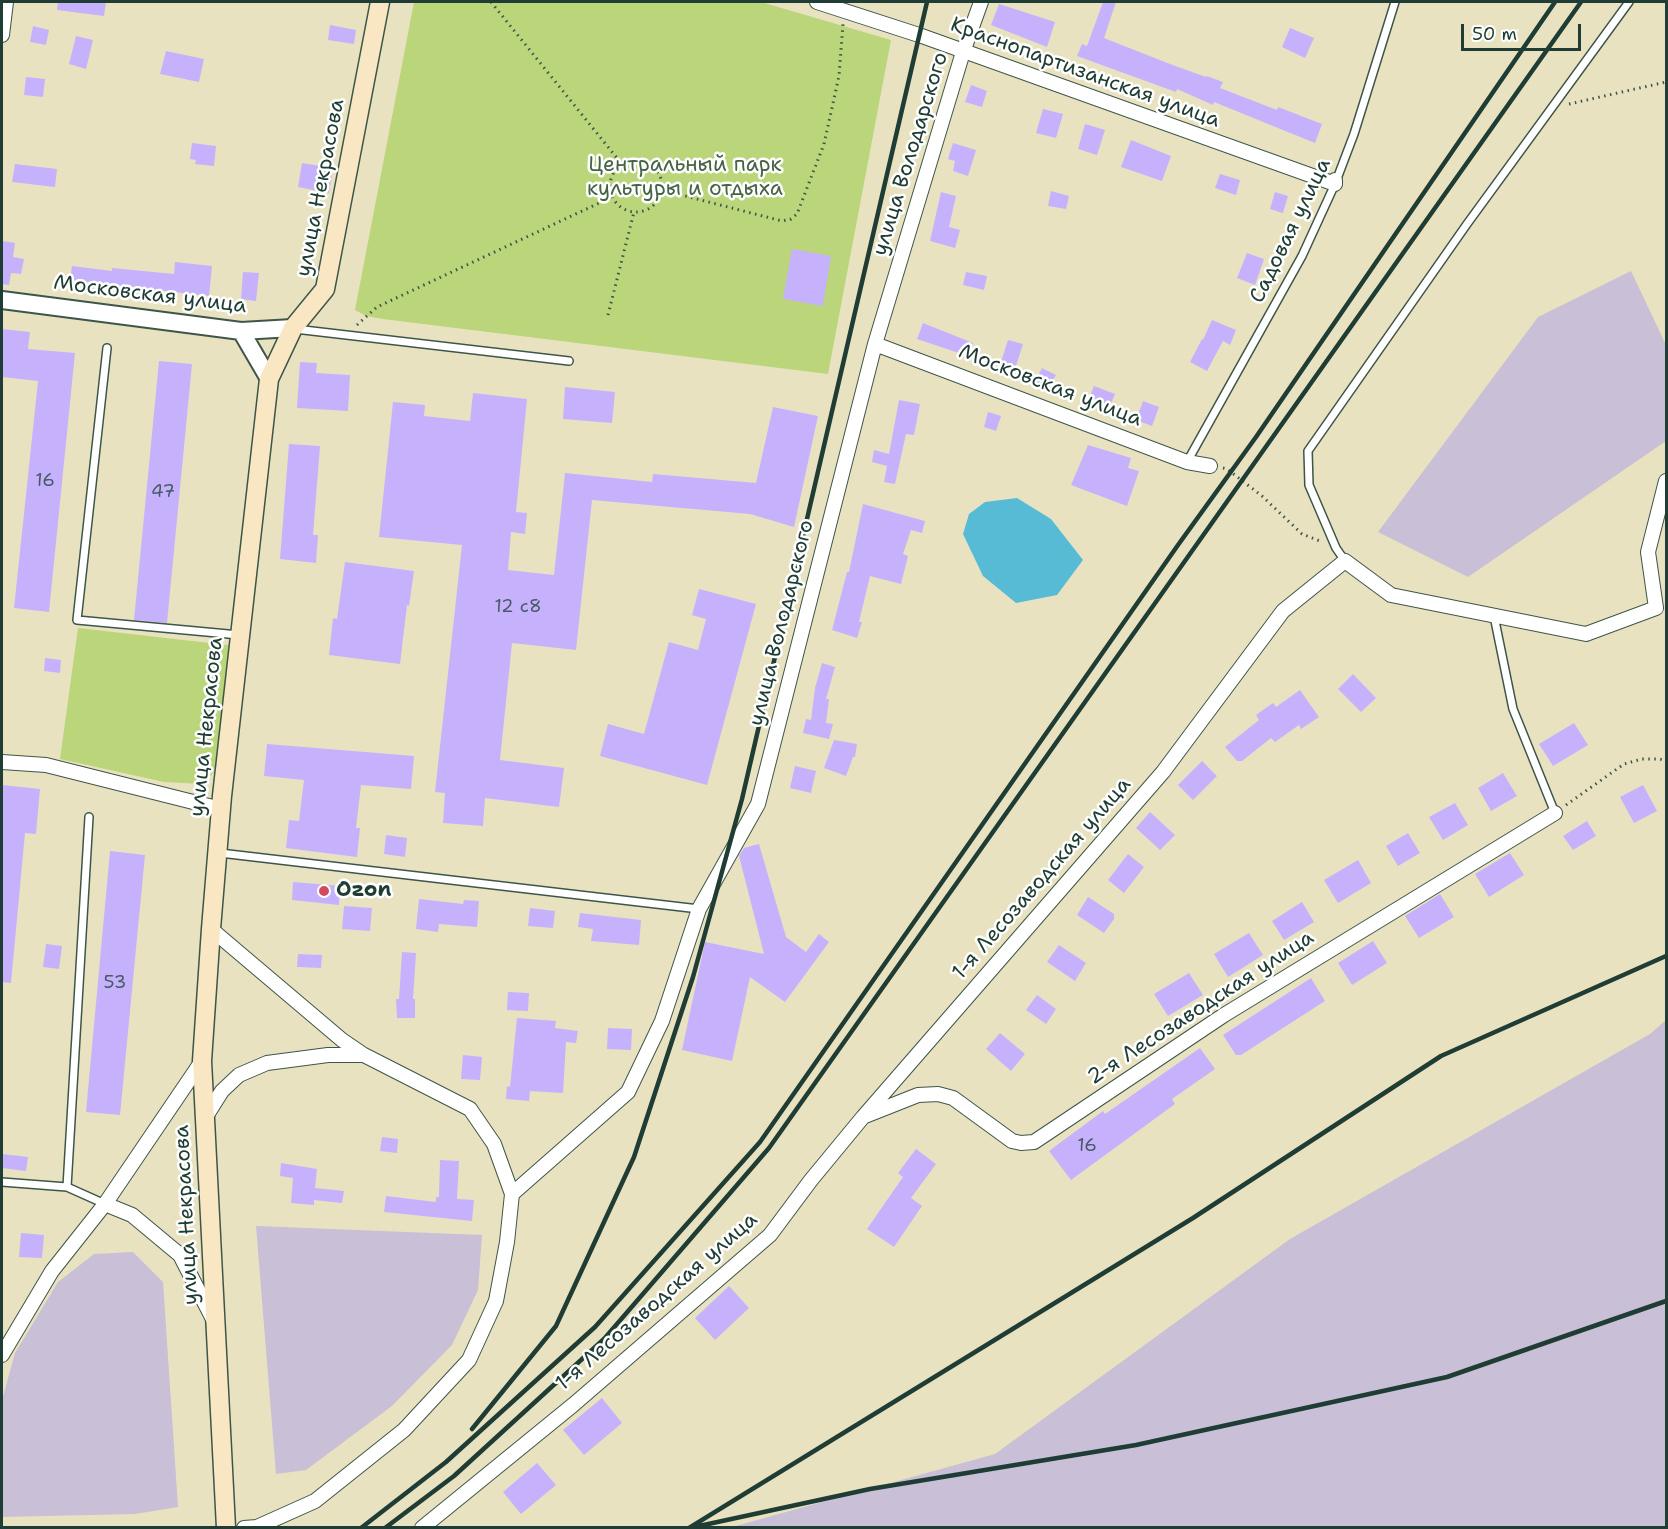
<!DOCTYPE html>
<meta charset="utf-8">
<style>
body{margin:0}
#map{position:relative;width:1668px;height:1529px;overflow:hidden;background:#e9e2c0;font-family:"Shantell Sans",sans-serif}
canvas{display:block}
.frame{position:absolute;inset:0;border:3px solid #1f3d34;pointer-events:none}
.scale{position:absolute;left:1461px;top:24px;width:120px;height:27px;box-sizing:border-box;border:3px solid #1f3d34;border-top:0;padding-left:8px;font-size:18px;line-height:21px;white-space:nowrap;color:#1f3d34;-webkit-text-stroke:4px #fff;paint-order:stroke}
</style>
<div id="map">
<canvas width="1668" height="1529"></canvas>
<div class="frame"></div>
<div class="scale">50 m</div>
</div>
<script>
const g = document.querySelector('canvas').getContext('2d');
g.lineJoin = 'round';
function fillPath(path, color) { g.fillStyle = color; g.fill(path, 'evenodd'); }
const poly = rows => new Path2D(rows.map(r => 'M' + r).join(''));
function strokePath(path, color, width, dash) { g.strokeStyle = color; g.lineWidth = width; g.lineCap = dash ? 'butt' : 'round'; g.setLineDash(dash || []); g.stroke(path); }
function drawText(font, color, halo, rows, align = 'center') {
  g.font = font + ' "Shantell Sans",sans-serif'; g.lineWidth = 5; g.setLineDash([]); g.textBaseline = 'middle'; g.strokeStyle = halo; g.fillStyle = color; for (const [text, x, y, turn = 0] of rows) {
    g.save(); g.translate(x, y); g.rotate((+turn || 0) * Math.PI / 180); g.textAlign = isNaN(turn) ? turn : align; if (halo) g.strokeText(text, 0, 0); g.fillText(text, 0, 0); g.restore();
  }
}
fillPath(poly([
 [1631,271,1666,345,1666,441,1468,577,1378,532,1538,317],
 [1666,1020,1666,1527,732,1527,995,1454,1290,1239,1650,1034],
 [256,1226,482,1235,478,1290,452,1345,392,1406,306,1470,276,1474],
 [133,1252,163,1282,178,1507,135,1514,2,1517,2,1400,15,1353,58,1282,94,1254]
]), '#c9bfd7');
fillPath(poly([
 [414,2,761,2,891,40,828,374,383,319,366,316,355,310],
 [78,628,236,646,214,772,203,784,164,782,60,759]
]), '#bad57a');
fillPath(poly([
 [1017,498,1051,519,1083,560,1057,595,1016,603,983,576,963,534,969,514,985,502]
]), '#57bbd6');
fillPath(poly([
 [58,2,106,2,104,16,57,10],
 [1103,2,1116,2,1104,38,1170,64,1206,77,1207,76,1223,82,1220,88,1277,110,1278,107,1322,124,1315,143,1214,102,1213,105,1177,89,1176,92,1077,56,1082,44,1087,46],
 [999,4,1055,22,1047,47,991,25],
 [330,25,356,30,354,44,328,40],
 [33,26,49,30,46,45,30,42],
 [1290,28,1314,38,1305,58,1282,47],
 [76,36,93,40,86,69,69,64],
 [166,51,204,59,199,82,160,74],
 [26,77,45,79,43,97,24,95],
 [971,85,987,91,982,107,965,102],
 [1043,109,1063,114,1056,138,1036,133],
 [1085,124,1105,130,1097,155,1078,149],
 [1131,140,1171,156,1162,181,1121,167],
 [192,143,216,146,214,166,195,164,196,160,190,159],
 [953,143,976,150,968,176,953,171,955,161,948,159],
 [302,163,333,168,329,193,298,187],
 [15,164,57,169,55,187,12,182],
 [1220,174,1240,180,1236,195,1215,188],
 [1051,191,1069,196,1066,209,1048,206],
 [941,192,956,196,949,227,960,230,955,248,930,241],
 [1275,192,1288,196,1283,213,1270,209],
 [3,241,15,243,13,257,24,259,21,274,11,273,9,285,2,284],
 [792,249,831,256,823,306,783,299],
 [1247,253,1264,259,1255,285,1237,278],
 [175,262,212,266,209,296,70,280,72,266,112,271,112,268,174,274],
 [243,272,259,273,256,301,241,299],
 [966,272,987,276,984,290,963,285],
 [1212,320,1236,330,1230,345,1223,341,1207,371,1190,362,1202,339,1203,340],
 [923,323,973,343,968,356,917,339],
 [2,329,30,332,28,349,75,353,49,612,14,608,38,381,2,377],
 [1008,340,1023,344,1014,372,999,368],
 [159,361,192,364,167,623,134,620],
 [300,362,317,363,316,373,350,375,348,411,297,408],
 [1042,368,1056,375,1048,389,1037,383,1037,378],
 [1094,386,1115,394,1107,412,1087,403],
 [565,387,615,392,612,423,563,419],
 [473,393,527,399,516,512,527,513,525,534,511,532,508,570,554,575,565,473,652,482,653,474,756,483,773,407,818,416,794,527,750,514,592,500,576,650,512,643,500,760,564,768,559,807,485,798,483,826,443,823,445,793,435,792,462,545,379,537,393,402,425,405,424,416,470,421],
 [899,400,920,404,914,435,906,434,895,484,884,482,887,466,872,462,874,450,889,454],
 [1143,401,1159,407,1152,426,1136,420],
 [988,412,1001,416,996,431,984,427],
 [289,444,320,446,313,535,318,535,316,563,280,559],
 [1088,445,1131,458,1128,468,1139,471,1127,506,1071,485],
 [863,504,925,521,922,533,911,530,903,554,908,556,901,584,870,576,859,622,862,622,857,638,832,630,847,572,849,572],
 [345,562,414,571,409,606,407,605,400,664,329,655,333,618,337,619],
 [699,589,756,604,707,785,600,756,608,724,644,734,669,642,698,650,706,619,692,615],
 [45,658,61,660,60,673,44,671],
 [822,663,835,667,826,699,829,699,826,723,833,724,829,739,803,733,806,719,811,720,815,688],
 [1353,674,1376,698,1361,712,1338,689],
 [1300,690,1319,717,1301,729,1299,725,1275,742,1271,738,1242,761,1237,761,1225,747,1259,720,1256,715,1273,703,1276,707],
 [1574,723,1588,745,1553,766,1539,744],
 [834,740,857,744,855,757,853,757,846,776,824,768],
 [267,744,414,756,411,789,361,785,356,828,360,828,357,857,286,848,289,820,299,821,304,780,264,776],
 [1202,761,1217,776,1193,800,1178,785],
 [795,766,816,771,811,793,790,788],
 [1503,773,1517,796,1491,811,1478,788],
 [2,785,40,789,36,834,25,833,11,983,2,982],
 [1643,785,1657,811,1634,823,1620,797],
 [1455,803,1468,825,1443,840,1429,817],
 [1150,812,1175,835,1160,850,1136,828],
 [1587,821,1596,836,1573,850,1563,836],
 [1408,833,1420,853,1398,866,1386,846],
 [386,835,407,838,405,857,384,854],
 [759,844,786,937,806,952,819,934,829,942,785,1002,750,977,732,1061,682,1050,705,942,764,954,739,856,744,848],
 [110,851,145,855,120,1115,86,1112],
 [1510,853,1524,875,1489,897,1475,874],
 [1128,854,1144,867,1124,893,1108,880],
 [1358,860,1371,883,1338,903,1324,880],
 [293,882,340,886,339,905,292,900],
 [1440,894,1454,917,1419,938,1405,916],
 [1088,897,1114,914,1114,919,1104,933,1077,915],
 [419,899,463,904,464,900,479,901,477,927,439,924,438,932,416,929],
 [1302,902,1314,922,1284,940,1272,921],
 [344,906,372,908,370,931,342,929],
 [530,908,555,911,553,928,528,926],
 [580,913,641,920,639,945,591,941,593,929,578,927],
 [1249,933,1263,955,1228,977,1214,954],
 [1373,941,1387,963,1352,985,1338,963],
 [46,944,62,946,59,969,43,967],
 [1059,945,1086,963,1075,981,1047,962],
 [402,952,416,953,413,999,415,999,415,1018,397,1018,396,999,399,999],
 [298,954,322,955,321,968,297,967],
 [1189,973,1203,995,1168,1016,1154,994],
 [1311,978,1325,1001,1241,1055,1236,1055,1223,1035],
 [508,992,529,993,528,1011,507,1010],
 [1037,995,1056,1009,1046,1024,1026,1010],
 [517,1018,556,1021,555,1028,578,1031,576,1043,566,1042,563,1093,530,1091,529,1101,506,1099,507,1086,510,1087],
 [608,1028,632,1029,631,1050,607,1049],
 [1000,1033,1025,1054,1011,1071,986,1049],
 [1200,1048,1215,1069,1172,1099,1175,1104,1071,1180,1049,1151,1103,1111,1105,1114],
 [463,1055,482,1057,480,1080,461,1079],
 [382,1137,398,1139,397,1153,380,1151],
 [916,1149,936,1164,911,1198,922,1206,894,1247,867,1229,903,1177,898,1173],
 [2,1154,28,1157,26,1171,2,1168],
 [440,1160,459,1161,457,1199,474,1200,472,1221,384,1212,386,1196,436,1202,436,1197,439,1197],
 [281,1163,317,1169,315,1188,344,1191,342,1203,314,1200,314,1205,291,1203,293,1178,280,1176],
 [21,1233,44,1235,42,1258,19,1257],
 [729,1286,749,1308,715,1340,695,1318],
 [602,1398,622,1423,584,1455,563,1430],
 [537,1463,556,1485,521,1514,503,1492]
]), '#c6b2fc');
const service = poly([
 [295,329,569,361],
 [107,348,77,620,239,635],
 [1187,462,1302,256,1335,184,1354,134,1395,2],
 [1345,561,1336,548,1309,485,1308,451,1467,224,1629,2],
 [1494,616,1513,709,1555,813],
 [220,853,699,909],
 [2,1182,67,1187,89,817],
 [67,1187,105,1204]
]);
const minor = poly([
 [817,2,919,35,1335,184,1335,180],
 [2,35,6,2],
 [875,344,1187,462,1210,466],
 [2,762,46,765,221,809],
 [211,929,342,1040,364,1055,470,1109,494,1144,512,1194,507,1242,496,1301,469,1360,404,1430,315,1501,257,1527,244,1528],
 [865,1116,918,1095,938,1094,953,1098,1012,1141,1021,1143,1034,1142,1224,1015,1555,813],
 [205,1118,222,1091,239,1075,267,1063,328,1055,364,1055],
 [512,1194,628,1092,662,1021,699,909,758,804,875,344,963,52,981,2],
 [105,1204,132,1215,180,1255,213,1319],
 [2,1355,52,1271,105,1204,202,1061],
 [422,1528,573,1405,770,1235,811,1180,863,1117,1163,772,1283,611,1345,561,1391,595,1586,634,1656,608,1648,552,1666,481]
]);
const tertiary = poly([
 [2,300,241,331,293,328],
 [241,331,269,379]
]);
const secondary = poly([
 [226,1528,202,1061,211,929,222,796,269,379,293,328,325,289,380,2]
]);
strokePath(service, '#3d5649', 10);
strokePath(minor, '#3d5649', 16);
strokePath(tertiary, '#3d5649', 20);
strokePath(secondary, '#3d5649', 21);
strokePath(poly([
 [491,2,621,163],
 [1569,104,1666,82],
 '610 186a26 26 0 1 1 52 0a26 26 0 1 1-52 0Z',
 [662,190,782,221,791,219,797,214,824,144,839,76,843,24],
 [608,315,634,212],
 [357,325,377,307,612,197],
 [1223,468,1227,469,1262,496,1302,534,1320,541],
 [1566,805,1624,764,1642,759,1660,759,1666,761]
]), '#3d5649', 3, [1.5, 4.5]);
strokePath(service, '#fff', 7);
strokePath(minor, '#fff', 14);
strokePath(tertiary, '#fff', 16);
strokePath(secondary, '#f9e7c3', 18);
strokePath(poly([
 [472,1429,556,1326,634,1157,693,977,742,799,927,2],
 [699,1526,870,1489,1136,1445,1447,1377,1666,1301],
 [361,1528,446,1462,595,1327,760,1142,1178,545,1256,437,1555,2],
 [385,1528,454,1476,604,1339,769,1148,1581,2],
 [689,1528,1193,1218,1441,1056,1666,956]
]), '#1f3d34', 4.5);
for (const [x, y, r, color] of [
 [324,891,6,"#d1495b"]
]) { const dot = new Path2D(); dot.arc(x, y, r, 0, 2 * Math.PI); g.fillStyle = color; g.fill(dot); strokePath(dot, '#fff', 2); }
drawText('18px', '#495a66', null, [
 ["16",45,481],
 ["47",163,492],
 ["12 с8",518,607],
 ["53",115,983],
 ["16",1087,1146]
]);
drawText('21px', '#1f3d34', '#fff', [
 ["Краснопартизанская улица",1085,73,20],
 ["улица Володарского",911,154,-73],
 ["улица Некрасова",321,188,-79],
 ["Садовая улица",1291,231,-64],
 ["Московская улица",150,295,7],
 ["Московская улица",1050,386,21],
 ["улица Володарского",782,623,-76],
 ["улица Некрасова",207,727,-84],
 ["1-я Лесозаводская улица",1042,879,-49],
 ["2-я Лесозаводская улица",1201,1008,-33],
 ["улица Некрасова",187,1215,-93],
 ["1-я Лесозаводская улица",657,1302,-41]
]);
drawText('21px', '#466346', '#fff', [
 ["Центральный парк",685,166],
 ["культуры и отдыха",685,190]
]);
drawText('bold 21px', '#1f3d34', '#fff', [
 ["Ozon",336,891]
], 'left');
</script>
